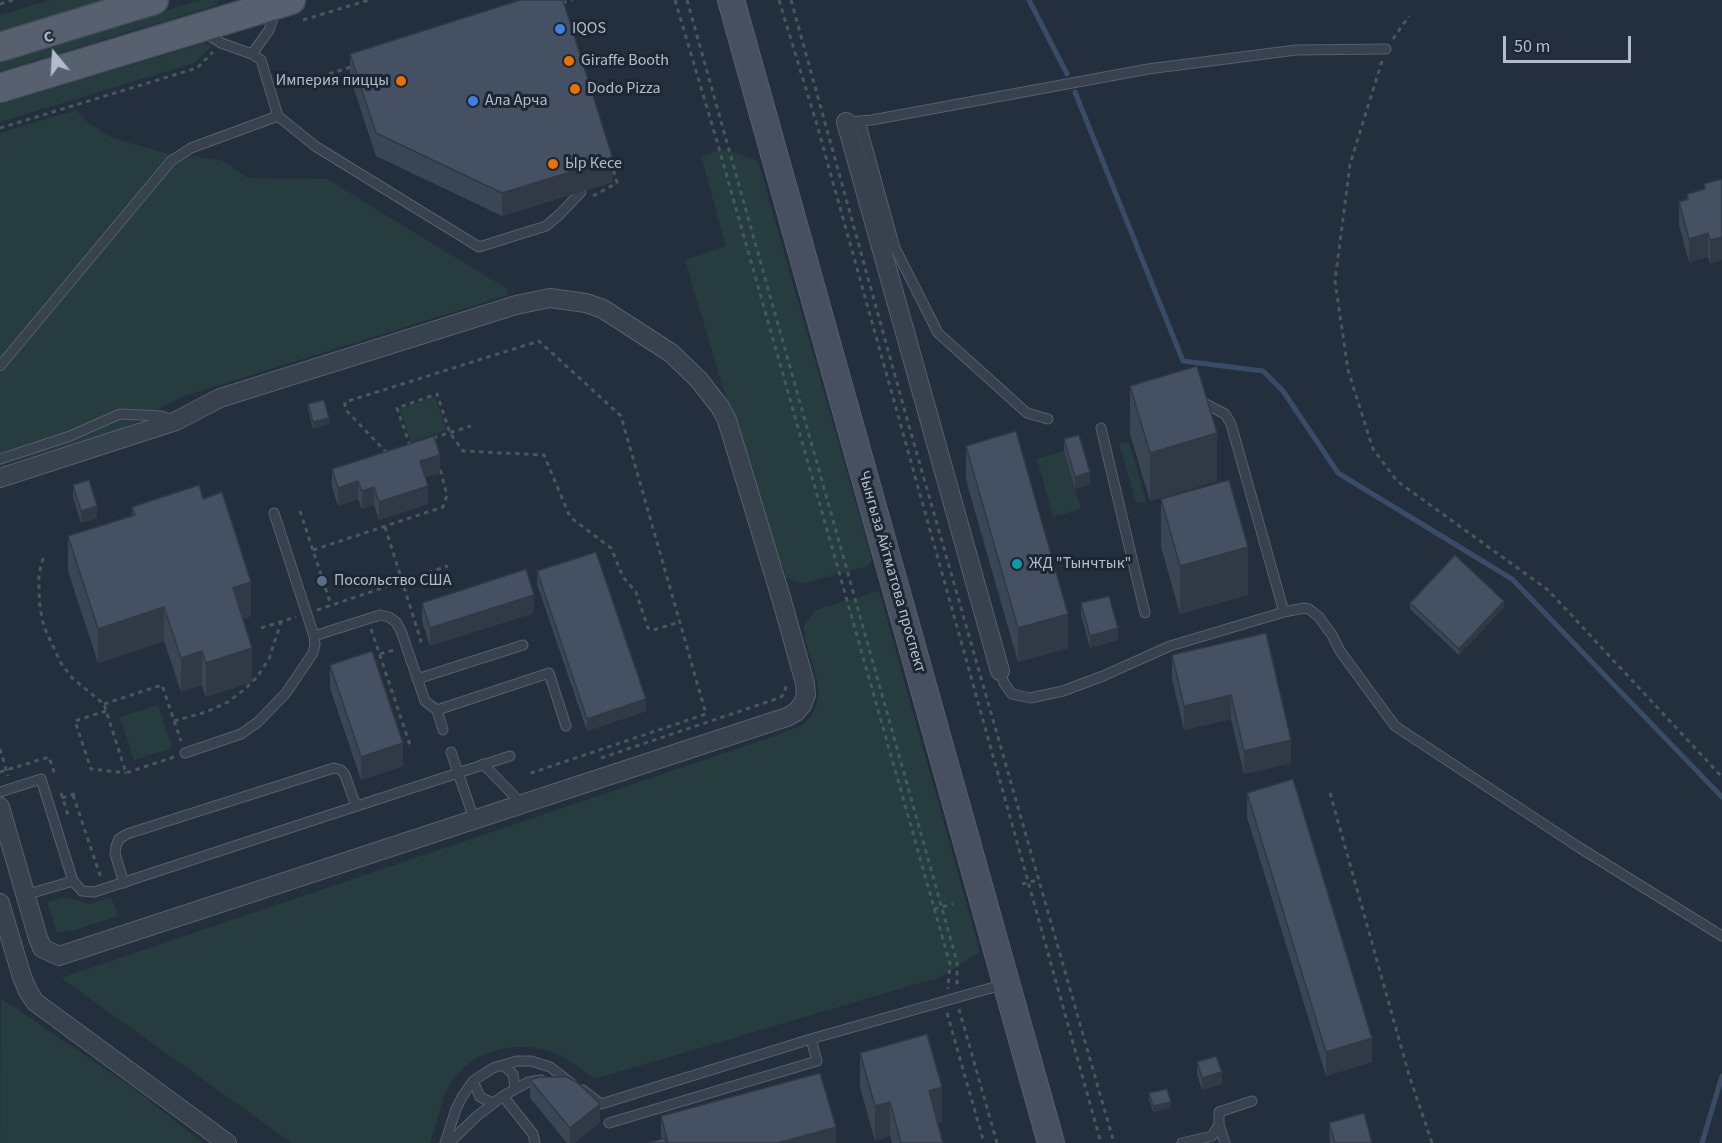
<!DOCTYPE html>
<meta charset="utf-8">
<style>
body{margin:0}
#map{position:relative;width:1722px;height:1143px;overflow:hidden;background:#242f3e;font-family:"Source Sans 3",sans-serif}
canvas{display:block}
.north{position:absolute;left:24px;top:24px;width:60px;height:60px;-webkit-text-stroke:4px #1d2633;paint-order:stroke;rotate:342deg;font-size:16px;font-weight:700;line-height:24px;text-align:center;color:#b4bcc9}
.north::after{content:'';display:block;margin:auto;width:21px;height:27px;background:#b4bcc9;clip-path:polygon(50% 0,100% 100%,50% 72%,0 100%)}
.scale{position:absolute;left:1503px;top:36px;width:128px;height:27px;box-sizing:border-box;border:3px solid #b4bcc9;border-top:0;padding-left:8px;font-size:18px;line-height:21px;white-space:nowrap;color:#b4bcc9;-webkit-text-stroke:4px #1d2633;paint-order:stroke}
</style>
<div id="map">
<canvas width="1722" height="1143"></canvas>
<div class="north">С</div>
<div class="scale">50 m</div>
</div>
<script>
const g = document.querySelector('canvas').getContext('2d');
g.lineJoin = 'round';
function fillPath(path, color) { g.fillStyle = color; g.fill(path, 'evenodd'); }
const poly = rows => new Path2D(rows.map(r => 'M' + r).join(''));
function strokePath(path, color, width, dash) { g.strokeStyle = color; g.lineWidth = width; g.lineCap = dash ? 'butt' : 'round'; g.setLineDash(dash || []); g.stroke(path); }
function drawText(font, color, halo, rows, align = 'center') {
  g.font = font + ' "Source Sans 3",sans-serif'; g.lineWidth = 6; g.setLineDash([]); g.textBaseline = 'middle'; g.strokeStyle = halo; g.fillStyle = color; for (const [text, x, y, turn = 0] of rows) {
    g.save(); g.translate(x, y); g.rotate((+turn || 0) * Math.PI / 180); g.textAlign = isNaN(turn) ? turn : align; if (halo) g.strokeText(text, 0, 0); g.fillText(text, 0, 0); g.restore();
  }
}
fillPath(poly([
 [50,0,107,0,0,32,0,15],
 [201,0,217,0,217,5,0,71,0,61],
 [202,44,212,46,194,63,0,122,0,104],
 [76,110,86,121,110,137,161,152,221,160,248,178,327,179,507,289,508,295,181,397,120,430,0,466,0,133],
 [724,149,758,161,872,560,868,566,804,583,795,582,786,577,722,385,685,260,726,246,701,156],
 [435,397,446,430,411,442,400,409],
 [1129,441,1146,501,1140,503,1136,502,1119,444],
 [1064,451,1081,509,1053,517,1037,459],
 [879,591,980,952,937,979,916,984,595,1079,564,1057,549,1051,532,1047,512,1047,494,1051,478,1057,465,1067,453,1079,445,1093,430,1143,292,1143,61,978,775,736,803,725,811,717,816,706,819,692,817,680,805,638,804,626,816,610],
 [158,705,172,748,134,760,120,717],
 [65,897,90,904,111,897,118,916,69,932,68,930,57,933,47,902],
 [1,998,133,1088,203,1143,0,1143]
]), '#263c3f');
strokePath(poly([
 [1029,0,1067,74],
 [1075,92,1183,361,1263,371,1283,391,1338,473,1512,579,1722,797],
 [1702,1143,1722,1076]
]), '#394c67', 5);
const lane = poly([
 [205,33,221,43,252,54,261,60,278,116,315,146,479,247,546,226,560,214,581,192],
 [252,54,269,30,276,9],
 [860,121,895,248,938,333,1027,413,1048,419],
 [846,122,872,120,1148,69,1296,50,1386,49],
 [0,366,171,161,191,148,278,116],
 [1200,401,1225,414,1231,424,1284,612],
 [1101,428,1145,613],
 [0,459,70,436,120,414,162,416,171,420],
 [314,636,380,615,389,617,396,622,401,631,425,701,437,710,549,673,566,726],
 [1000,671,1004,683,1012,694,1030,698,1063,691,1103,676,1170,646,1284,612,1304,608,1309,609,1319,617,1332,635,1340,651,1395,726,1580,848,1722,936],
 [417,679,523,645],
 [437,710,443,730],
 [451,752,474,819],
 [185,753,241,734,258,722,286,693,313,653,315,644,314,636,274,513],
 [483,764,521,803],
 [0,792,41,779,73,881],
 [124,883,115,854,116,846,119,839,127,834,334,768,341,770,345,775,356,806],
 [25,895,73,881,82,891,94,892,510,756],
 [503,1065,513,1074,515,1088],
 [473,1081,480,1097,493,1103],
 [583,1090,601,1104,811,1039,1005,984],
 [503,1096,533,1134,535,1143],
 [609,1123,817,1061,811,1039],
 [1219,1125,1225,1143],
 [445,1143,456,1109,462,1097,473,1081,493,1068,517,1061,531,1061,550,1067,571,1083],
 [449,1143,477,1116,503,1096,528,1082,541,1080],
 [1182,1143,1212,1136,1219,1125,1219,1112,1252,1101]
]);
const street = poly([
 [846,122,1000,671],
 [0,478,176,421,220,398,516,305,550,298,586,303,603,309,671,353,699,380,720,407,727,420,782,601,805,683,806,695,802,705,796,712,787,717,59,956,42,948,38,938,0,807],
 [0,903,22,977,28,991,35,1002,227,1143]
]);
const secondary = poly([
 [731,0,1051,1143]
]);
const primary = poly([
 [0,47,154,0],
 [0,88,291,0]
]);
strokePath(lane, '#565f6c', 11);
strokePath(street, '#565f6c', 20);
strokePath(secondary, '#565f6c', 28);
strokePath(primary, '#414a57', 31);
strokePath(poly([
 [675,0,716,138,950,964,948,989],
 [687,0,957,962,957,985],
 [779,0,817,125,1101,1143],
 [791,0,909,426,1114,1143],
 [562,3,572,0],
 [0,4,13,0],
 [303,20,369,0],
 [1393,39,1409,16],
 [1382,61,1350,164,1335,281,1348,370,1373,449,1397,481,1548,590,1722,777],
 [329,74,351,67],
 [0,128,197,68,213,52],
 [593,196,617,183,613,169],
 [433,438,471,426],
 [410,446,397,408,437,394,450,433,463,451,544,455,570,517,611,548,623,577,636,592,648,628,653,630,680,622],
 [387,453,345,409,345,402,539,341,621,416,706,714,528,774],
 [300,511,331,605],
 [385,527,421,641,417,642],
 [313,550,443,507,447,495,439,465],
 [43,558,39,574,39,591,40,608,44,627,61,663,72,678,104,704,126,773,174,757],
 [317,610,448,566],
 [261,628,296,617],
 [371,629,411,748],
 [380,654,394,650],
 [104,704,162,685,181,741],
 [106,711,75,721,91,769,126,773],
 [174,721,206,712,228,702,245,689,257,677,269,659,281,622],
 [0,749,8,776],
 [601,758,773,700,781,697,785,693,786,685],
 [0,772,49,757,55,775],
 [61,793,68,815],
 [1330,793,1409,1075,1432,1143],
 [73,795,101,878],
 [62,798,77,793],
 [1022,884,1038,880],
 [934,909,953,904],
 [959,1009,997,1143],
 [947,1013,984,1143]
]), '#44595c', 3, [4.5, 4.5]);
strokePath(lane, '#38414e', 9);
strokePath(street, '#38414e', 18);
strokePath(secondary, '#465061', 26);
strokePath(primary, '#56606e', 28);
fillPath(poly([
 [350,54,613,182,502,216,376,156,350,77],
 [1722,179,1710,264,1708,257,1689,262,1679,225,1679,202,1687,199,1687,194,1704,189,1704,184],
 [1130,386,1217,481,1150,501,1130,434],
 [308,404,329,424,313,429,308,410],
 [1064,439,1090,484,1075,489,1064,451],
 [966,446,1068,648,1018,662,966,480],
 [332,469,440,473,425,477,428,504,379,520,374,505,362,509,358,499,338,506,332,487],
 [73,485,97,518,81,523,73,497],
 [203,499,251,616,243,619,252,682,206,697,202,685,181,692,164,641,98,663,68,571,68,536,132,515,132,507],
 [1161,499,1248,595,1180,614,1161,547],
 [537,571,646,711,587,731,537,584],
 [422,603,534,613,430,646,422,621],
 [1081,603,1118,640,1090,648,1081,615],
 [1410,603,1504,607,1459,655,1410,609],
 [1266,633,1291,763,1244,774,1231,719,1184,730,1172,679,1172,655],
 [330,665,403,766,361,780,330,688],
 [1247,793,1372,1062,1326,1076,1247,817],
 [860,1053,942,1122,938,1123,943,1143,892,1143,890,1136,875,1141,860,1087],
 [1197,1062,1222,1084,1202,1090,1197,1074],
 [530,1080,600,1122,574,1143,567,1143,530,1098],
 [1149,1093,1171,1108,1153,1112,1149,1099],
 [661,1116,836,1143,647,1143,661,1139],
 [1329,1123,1372,1143,1330,1143]
]), '#3b4654');
fillPath(poly([
 [613,159,613,182,502,216,502,193],
 [1708,233,1708,257,1689,262,1689,239],
 [1722,237,1722,260,1710,264,1710,240],
 [329,418,329,424,313,429,313,422],
 [1217,433,1217,481,1150,501,1150,453],
 [440,455,440,473,420,479,420,461],
 [1090,472,1090,484,1075,489,1075,477],
 [358,481,358,499,338,506,338,488],
 [428,486,428,504,379,520,379,502],
 [374,487,374,505,362,509,362,491],
 [97,506,97,518,81,523,81,511],
 [1248,547,1248,595,1180,614,1180,566],
 [251,582,251,616,233,622,233,588],
 [534,595,534,613,430,646,430,628],
 [1504,601,1504,607,1459,655,1459,649],
 [164,607,164,641,98,663,98,629],
 [1068,614,1068,648,1018,662,1018,628],
 [1118,628,1118,640,1090,648,1090,636],
 [252,648,252,682,206,697,206,663],
 [202,651,202,685,181,692,181,658],
 [1231,695,1231,719,1184,730,1184,706],
 [646,699,646,711,587,731,587,719],
 [1291,740,1291,763,1244,774,1244,751],
 [403,743,403,766,361,780,361,757],
 [1372,1038,1372,1062,1326,1076,1326,1052],
 [1222,1072,1222,1084,1202,1090,1202,1078],
 [942,1087,942,1122,929,1125,929,1091],
 [890,1102,890,1136,875,1141,875,1106],
 [1171,1102,1171,1108,1153,1112,1153,1106],
 [600,1104,600,1122,574,1143,570,1143,570,1128],
 [836,1127,836,1143,778,1143]
]), '#303945');
const building = poly([
 [520,0,563,0,613,159,502,193,376,133,350,54,520,0],
 [1722,179,1722,237,1710,240,1708,233,1689,239,1679,202,1688,199,1687,194,1705,189,1704,184,1722,179],
 [1197,366,1217,433,1150,453,1130,386,1197,366],
 [324,400,329,418,313,422,308,404,324,400],
 [1016,431,1068,614,1018,628,966,446,1016,431],
 [1079,435,1090,472,1075,477,1064,439,1079,435],
 [434,436,440,455,420,461,428,486,379,502,374,487,362,491,358,481,338,488,332,469,434,436],
 [89,480,97,506,81,511,73,485,89,480],
 [1229,480,1248,547,1180,566,1161,499,1229,480],
 [199,485,203,499,222,492,251,582,233,588,252,648,206,663,202,651,181,658,164,607,98,629,68,536,135,515,132,507,199,485],
 [596,552,646,699,587,719,537,571,596,552],
 [1455,555,1504,601,1459,649,1410,603,1455,555],
 [526,569,534,595,430,628,422,603,526,569],
 [1109,596,1118,628,1090,636,1081,603,1109,596],
 [1266,633,1291,740,1244,751,1231,695,1184,706,1172,655,1266,633],
 [372,651,403,743,361,757,330,665,372,651],
 [1293,779,1372,1038,1326,1052,1247,793,1293,779],
 [927,1034,942,1087,929,1091,943,1143,901,1143,890,1102,875,1106,860,1053,927,1034],
 [1216,1056,1222,1072,1202,1078,1197,1062,1216,1056],
 [820,1073,836,1127,778,1143,668,1143,661,1116,820,1073],
 [539,1077,567,1077,578,1083,600,1104,570,1128,530,1080,539,1077],
 [1167,1089,1171,1102,1153,1106,1149,1093,1167,1089],
 [1364,1113,1372,1143,1335,1143,1329,1123,1364,1113],
 [665,1138,666,1143,647,1143,665,1138]
]);
fillPath(building, '#455162');
strokePath(building, '#303945', 1.5);
for (const [x, y, r, color] of [
 [560,29,6,"#3f7fe0"],
 [569,61,6,"#e8710a"],
 [401,81,6,"#e8710a"],
 [575,89,6,"#e8710a"],
 [473,101,6,"#3f7fe0"],
 [553,164,6,"#e8710a"],
 [1017,564,6,"#0f9aa8"],
 [322,581,6,"#5c6f8a"]
]) { const dot = new Path2D(); dot.arc(x, y, r, 0, 2 * Math.PI); g.fillStyle = color; g.fill(dot); strokePath(dot, '#1d2633', 2); }
drawText('16px', '#b4bcc9', '#1d2633', [
 ["IQOS",572,29],
 ["Giraffe Booth",581,61],
 ["Империя пиццы",389,81,"right"],
 ["Dodo Pizza",587,89],
 ["Ала Арча",485,101],
 ["Ыр Кесе",565,164],
 ["ЖД \"Тынчтык\"",1029,564],
 ["Посольство США",334,581]
], 'left');
drawText('16px', '#b4bcc9', '#1d2633', [
 ["Чынгыза Айтматова проспект",891,572,74]
]);
</script>
